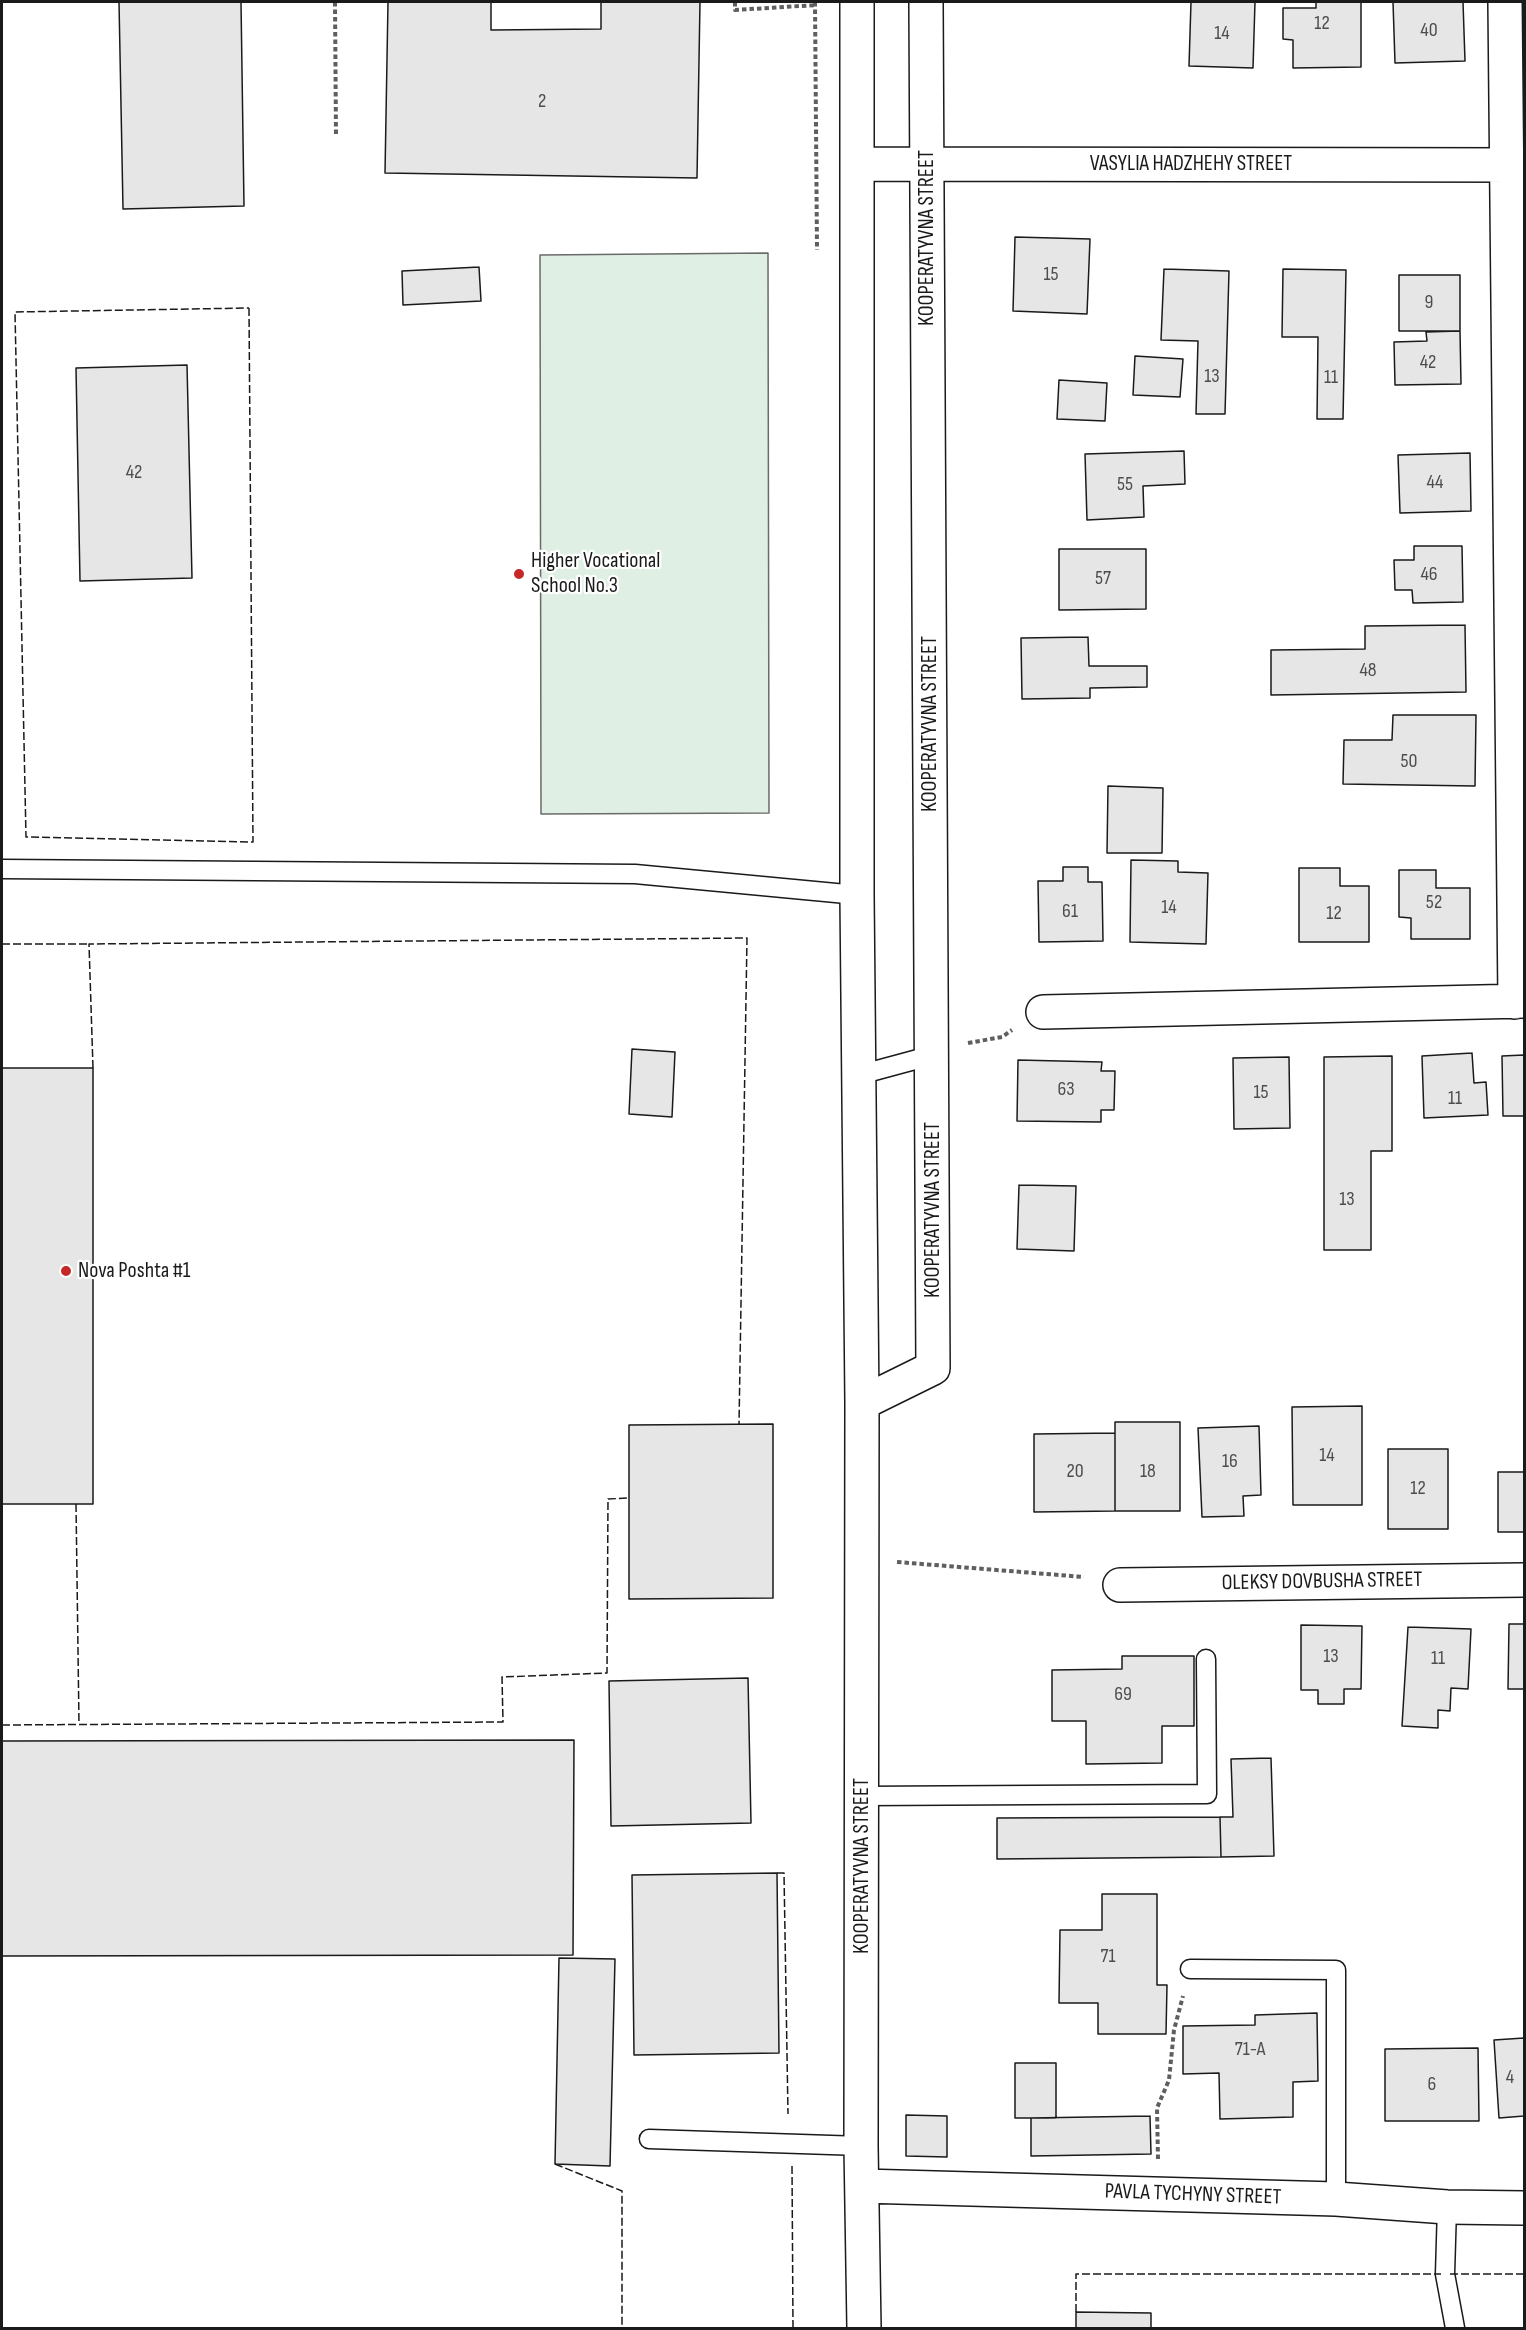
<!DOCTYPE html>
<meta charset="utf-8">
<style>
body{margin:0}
#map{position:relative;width:1526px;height:2330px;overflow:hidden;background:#fff;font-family:"Sofia Sans Condensed",sans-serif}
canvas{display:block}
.frame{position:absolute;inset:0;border:3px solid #1a1a1a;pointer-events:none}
</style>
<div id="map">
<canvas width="1526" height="2330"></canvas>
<div class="frame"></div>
</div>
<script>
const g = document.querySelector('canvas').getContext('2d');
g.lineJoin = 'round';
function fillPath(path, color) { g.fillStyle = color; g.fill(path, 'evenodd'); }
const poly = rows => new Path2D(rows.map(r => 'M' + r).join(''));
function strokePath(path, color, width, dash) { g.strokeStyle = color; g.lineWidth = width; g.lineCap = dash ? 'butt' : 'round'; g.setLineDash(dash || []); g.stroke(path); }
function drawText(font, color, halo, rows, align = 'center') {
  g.font = font + ' "Sofia Sans Condensed",sans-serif'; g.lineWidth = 4.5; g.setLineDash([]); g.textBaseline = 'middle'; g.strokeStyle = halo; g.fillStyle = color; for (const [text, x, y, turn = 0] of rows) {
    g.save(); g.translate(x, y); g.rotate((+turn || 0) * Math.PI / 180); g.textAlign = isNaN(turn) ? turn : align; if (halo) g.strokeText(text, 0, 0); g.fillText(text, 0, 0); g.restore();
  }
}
const green = poly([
 [768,253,769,813,541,814,540,255,768,253]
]);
fillPath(green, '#e0efe3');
strokePath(green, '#6a6a6a', 1.5);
const building = poly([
 [119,2,241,2,244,206,123,209,119,2],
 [388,2,491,2,491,30,601,29,601,2,700,2,697,178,385,173,388,2],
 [1191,2,1255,2,1253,68,1189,66,1191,2],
 [1316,2,1361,2,1361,67,1293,68,1293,40,1283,39,1283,8,1316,8,1316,2],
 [1393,2,1463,2,1465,61,1395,63,1393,2],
 [1015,237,1090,239,1087,314,1013,311,1015,237],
 [479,267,481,301,403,305,402,271,479,267],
 [1164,269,1229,271,1225,414,1196,414,1198,341,1161,340,1164,269],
 [1283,269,1346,270,1343,419,1317,419,1318,337,1282,337,1283,269],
 [1399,275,1460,275,1460,331,1399,331,1399,275],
 [1460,331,1461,384,1395,385,1394,342,1427,341,1426,332,1460,331],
 [1135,356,1183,359,1180,397,1133,395,1135,356],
 [187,365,192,578,80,581,76,368,187,365],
 [1059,380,1107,383,1105,421,1057,419,1059,380],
 [1184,451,1185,484,1143,486,1144,517,1087,520,1085,454,1184,451],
 [1470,453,1471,511,1400,513,1398,455,1470,453],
 [1414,546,1462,546,1463,602,1413,603,1412,590,1395,590,1394,560,1414,560,1414,546],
 [1059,549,1146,549,1146,609,1059,610,1059,549],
 [1465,625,1466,692,1271,695,1271,650,1365,649,1365,626,1465,625],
 [1088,637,1089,666,1147,666,1147,687,1090,688,1090,698,1022,699,1021,638,1088,637],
 [1393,715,1476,715,1475,786,1343,784,1344,740,1392,740,1393,715],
 [1108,786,1163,788,1162,853,1107,853,1108,786],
 [1131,860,1178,861,1178,872,1208,873,1206,944,1130,942,1131,860],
 [1063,867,1088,867,1088,882,1102,882,1103,941,1039,942,1038,881,1063,881,1063,867],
 [1299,868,1340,868,1340,886,1369,886,1369,942,1299,942,1299,868],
 [1399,870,1436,870,1436,888,1470,888,1470,939,1411,939,1411,918,1399,917,1399,870],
 [632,1049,675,1052,672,1117,629,1114,632,1049],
 [1472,1053,1474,1083,1486,1082,1488,1115,1424,1118,1422,1056,1472,1053],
 [1524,1055,1524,1116,1503,1116,1502,1056,1524,1055],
 [1392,1056,1392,1151,1371,1151,1371,1250,1324,1250,1324,1057,1392,1056],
 [1289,1057,1290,1128,1234,1129,1233,1058,1289,1057],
 [1018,1060,1102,1062,1101,1071,1115,1071,1114,1110,1101,1110,1101,1122,1017,1121,1018,1060],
 [2,1068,93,1068,93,1504,2,1504,2,1068],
 [1019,1185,1076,1186,1074,1251,1017,1249,1019,1185],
 [1362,1406,1362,1505,1293,1505,1292,1407,1362,1406],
 [1115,1422,1180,1422,1180,1511,1115,1511,1115,1422],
 [773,1424,773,1598,629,1599,629,1425,773,1424],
 [1259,1426,1261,1495,1243,1496,1244,1516,1202,1517,1198,1428,1259,1426],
 [1115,1433,1115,1511,1034,1512,1034,1434,1115,1433],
 [1388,1449,1448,1449,1448,1529,1388,1529,1388,1449],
 [1498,1472,1524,1472,1524,1532,1498,1532,1498,1472],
 [1509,1624,1524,1624,1524,1689,1508,1689,1509,1624],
 [1301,1625,1362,1626,1361,1689,1344,1689,1344,1704,1318,1704,1318,1690,1301,1690,1301,1625],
 [1408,1627,1471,1629,1468,1689,1451,1688,1450,1711,1438,1710,1438,1728,1402,1726,1408,1627],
 [1122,1656,1194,1656,1194,1726,1162,1726,1162,1763,1086,1764,1086,1721,1052,1721,1052,1670,1122,1669,1122,1656],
 [748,1678,751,1823,611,1826,609,1681,748,1678],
 [574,1740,573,1955,2,1956,2,1741,574,1740],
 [1271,1758,1274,1856,1221,1857,1220,1817,1233,1817,1231,1759,1271,1758],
 [1220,1817,1221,1857,997,1859,997,1818,1220,1817],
 [777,1873,779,2053,634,2055,632,1875,777,1873],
 [1102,1894,1157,1894,1157,1985,1167,1985,1166,2034,1098,2034,1098,2003,1059,2003,1060,1930,1102,1930,1102,1894],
 [559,1958,615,1959,610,2166,555,2164,559,1958],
 [1317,2013,1318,2081,1293,2082,1293,2117,1220,2119,1219,2073,1183,2074,1183,2026,1255,2025,1255,2015,1317,2013],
 [1524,2038,1524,2116,1499,2118,1494,2040,1524,2038],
 [1478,2048,1479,2121,1385,2121,1385,2049,1478,2048],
 [1015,2063,1056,2063,1056,2118,1015,2118,1015,2063],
 [906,2115,947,2116,947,2157,906,2156,906,2115],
 [1150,2116,1151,2154,1031,2156,1031,2118,1150,2116],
 [1076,2312,1151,2313,1151,2328,1076,2328,1076,2312]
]);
fillPath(building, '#e6e6e6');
strokePath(building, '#1a1a1a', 1.5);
const service = poly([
 [2,869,635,874,857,895],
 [859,1075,933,1055],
 [862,1796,1207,1794,1206,1659],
 [1190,1969,1336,1970,1336,2199],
 [649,2139,861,2146],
 [1447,2207,1445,2274,1455,2328]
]);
const minor = poly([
 [857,2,857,895,862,1403,861,2146,864,2328],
 [1505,2,1515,1002],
 [857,164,1524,165],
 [1043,1012,1524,1001],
 [862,1403,933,1368,926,2],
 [1120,1585,1524,1580],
 [862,2186,1336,2199,1447,2207,1524,2208]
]);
strokePath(service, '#1a1a1a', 21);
strokePath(minor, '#1a1a1a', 36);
strokePath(poly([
 [335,2,336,137],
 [735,2,735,10,817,5],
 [815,2,817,250],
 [968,1043,1002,1037,1012,1030],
 [897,1562,1084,1577],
 [1158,2159,1157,2108,1169,2080,1174,2030,1183,1996]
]), '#5f5f5f', 4, [4.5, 3]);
strokePath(service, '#fff', 18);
strokePath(minor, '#fff', 33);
strokePath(poly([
 [249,308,253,842,26,837,15,312,249,308],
 [2,944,89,944],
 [93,1068,89,944,747,938,739,1425],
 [76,1504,79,1724],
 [2,1725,503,1722,502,1677,607,1673,608,1499,629,1498],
 [777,1873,784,1873,788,2114],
 [555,2164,622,2191,622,2328],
 [792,2166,793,2328],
 [1450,2274,1524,2274],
 [1076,2312,1076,2274,1441,2274]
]), '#1a1a1a', 1.5, [8, 3]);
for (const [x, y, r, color] of [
 [519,574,6,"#c62828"],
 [66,1271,6,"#c62828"]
]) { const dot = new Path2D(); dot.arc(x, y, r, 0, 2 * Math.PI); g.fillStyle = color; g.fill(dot); strokePath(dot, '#fff', 2); }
drawText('20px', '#4d4d4d', null, [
 ["12",1322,24],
 ["40",1429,31],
 ["14",1222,34],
 ["2",542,102],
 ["15",1051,275],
 ["9",1429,303],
 ["42",1428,363],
 ["13",1212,377],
 ["11",1331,378],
 ["42",134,473],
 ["44",1435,483],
 ["55",1125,485],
 ["46",1429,575],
 ["57",1103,579],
 ["48",1368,671],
 ["50",1409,762],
 ["52",1434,903],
 ["14",1169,908],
 ["61",1070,912],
 ["12",1334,914],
 ["63",1066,1090],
 ["15",1261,1093],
 ["11",1455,1099],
 ["13",1347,1200],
 ["14",1327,1456],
 ["16",1230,1462],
 ["20",1075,1472],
 ["18",1148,1472],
 ["12",1418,1489],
 ["13",1331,1657],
 ["11",1438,1659],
 ["69",1123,1695],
 ["71",1108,1957],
 ["71-А",1250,2050],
 ["4",1510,2078],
 ["6",1432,2085]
]);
drawText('22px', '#1a1a1a', '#fff', [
 ["VASYLIA HADZHEHY STREET",1191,164],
 ["KOOPERATYVNA STREET",927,238,-90],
 ["KOOPERATYVNA STREET",930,724,-90],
 ["KOOPERATYVNA STREET",933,1210,-90],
 ["OLEKSY DOVBUSHA STREET",1322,1582,-1],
 ["KOOPERATYVNA STREET",862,1866,-90],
 ["PAVLA TYCHYNY STREET",1193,2195,2]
]);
drawText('22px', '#1a1a1a', '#fff', [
 ["Higher Vocational",531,561],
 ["School No.3",531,586],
 ["Nova Poshta #1",78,1271]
], 'left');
</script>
